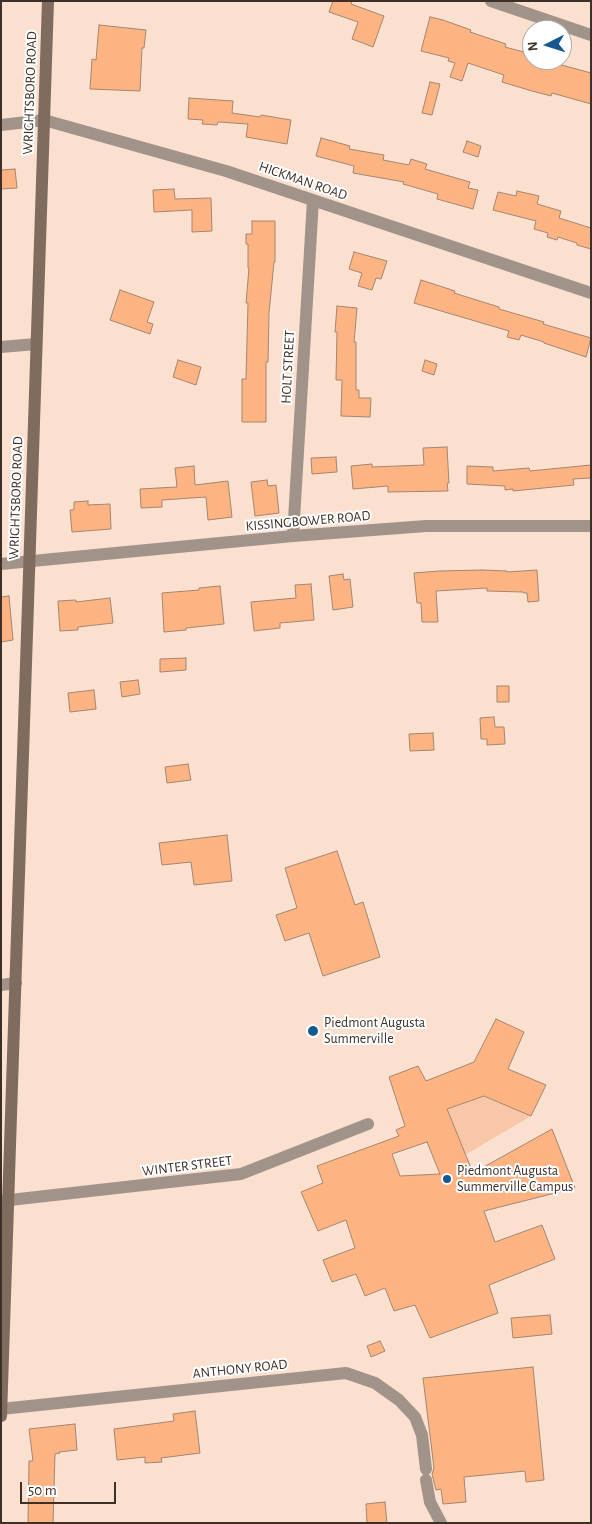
<!DOCTYPE html>
<style>
body{margin:0}
#map{position:relative;width:592px;height:1524px;overflow:hidden;background:#fbe0cf;font-family:"Alegreya Sans",sans-serif}
canvas{display:block}
.frame{position:absolute;inset:0;border:2px solid #3d3028;pointer-events:none}
.north{position:absolute;left:522px;top:20px;width:50px;height:50px;box-sizing:border-box;background:#fff;border:1px solid #b1aca9;border-radius:50%;rotate:265deg;font-size:14px;font-weight:700;line-height:20px;text-align:center;color:#3d3028}
.north::after{content:'';display:block;margin:auto;width:18px;height:22px;background:#17598f;clip-path:polygon(50% 0,100% 100%,50% 72%,0 100%)}
.scale{position:absolute;left:20px;top:1482px;width:96px;height:22px;box-sizing:border-box;border:2px solid #3d3028;border-top:0;padding-left:6px;font-size:15px;line-height:18px;white-space:nowrap;color:#3d3028;-webkit-text-stroke:4px #fff;paint-order:stroke}
</style>
<div id="map">
<canvas width="592" height="1524"></canvas>
<div class="frame"></div>
<div class="north">N</div>
<div class="scale">50 m</div>
</div>
<script>
const g = document.querySelector('canvas').getContext('2d');
g.lineJoin = 'round';
function fillPath(path, color) { g.fillStyle = color; g.fill(path, 'evenodd'); }
const poly = rows => new Path2D(rows.map(r => 'M' + r).join(''));
function strokePath(path, color, width, dash) { g.strokeStyle = color; g.lineWidth = width; g.lineCap = dash ? 'butt' : 'round'; g.setLineDash(dash || []); g.stroke(path); }
function drawText(font, color, halo, rows, align = 'center') {
  g.font = font + ' "Alegreya Sans",sans-serif'; g.lineWidth = 4; g.setLineDash([]); g.textBaseline = 'middle'; g.strokeStyle = halo; g.fillStyle = color; for (const [text, x, y, turn = 0] of rows) {
    g.save(); g.translate(x, y); g.rotate((+turn || 0) * Math.PI / 180); g.textAlign = isNaN(turn) ? turn : align; if (halo) g.strokeText(text, 0, 0); g.fillText(text, 0, 0); g.restore();
  }
}
fillPath(poly([
 [484,1096,531,1116,465,1155,447,1109]
]), '#f7c7a8');
const building = poly([
 [333,1,352,1,351,4,384,16,373,47,352,39,358,22,329,12,333,1],
 [430,17,443,20,471,30,470,32,506,44,505,47,531,54,529,60,559,60,558,64,591,73,591,104,552,93,551,96,532,91,502,82,504,75,468,63,462,81,450,77,455,63,448,61,449,58,421,51,430,17],
 [99,25,146,30,144,48,142,48,140,91,90,89,92,59,96,60,99,25],
 [430,82,440,84,432,115,422,113,430,82],
 [189,98,233,101,232,113,260,117,261,115,291,120,287,144,246,137,248,124,218,122,217,125,202,124,203,120,188,119,189,98],
 [321,138,350,146,349,149,384,155,383,160,409,165,411,159,427,164,425,169,470,182,468,188,478,190,473,209,437,199,438,194,403,184,404,182,353,173,354,166,316,156,321,138],
 [467,141,481,146,478,157,463,152,467,141],
 [15,169,17,188,1,189,1,170,15,169],
 [174,189,175,199,211,198,212,231,192,232,192,210,154,212,153,190,174,189],
 [517,191,539,196,537,204,561,211,559,218,591,228,591,249,577,245,577,243,558,237,557,240,547,237,548,233,534,229,536,221,493,210,498,192,516,196,517,191],
 [252,221,275,221,275,262,274,262,269,313,268,362,266,362,266,422,242,422,242,379,246,379,248,303,246,303,249,268,248,268,248,244,246,244,246,234,252,234,252,221],
 [354,252,387,261,381,279,376,278,372,290,358,286,362,273,349,269,354,252],
 [421,280,455,291,454,293,499,307,499,309,544,322,543,324,591,338,586,357,544,343,544,342,521,335,519,340,507,337,509,331,414,303,421,280],
 [120,290,154,302,147,322,153,324,150,334,110,320,120,290],
 [337,306,357,308,354,342,356,342,356,390,359,390,359,398,371,398,370,417,341,416,342,380,336,380,337,332,335,332,337,306],
 [178,360,201,367,196,385,173,377,178,360],
 [425,360,437,364,434,375,422,371,425,360],
 [447,447,449,483,447,483,448,491,388,492,388,486,353,489,351,466,372,464,372,467,424,465,423,448,447,447],
 [336,457,337,472,312,474,311,458,336,457],
 [591,465,591,478,573,479,574,485,513,491,513,489,505,490,505,486,467,484,467,466,493,467,493,471,529,468,530,471,591,465],
 [194,466,195,485,228,481,232,517,208,520,206,497,162,500,162,507,141,508,140,489,177,487,175,468,194,466],
 [267,480,268,486,276,485,279,513,255,516,251,482,267,480],
 [88,501,88,505,110,504,111,529,72,532,70,510,74,510,74,502,88,501],
 [482,570,507,571,507,572,537,570,539,601,528,602,527,593,524,593,523,592,487,591,487,588,436,591,438,622,422,622,421,603,417,603,414,573,439,571,482,570],
 [343,574,344,580,350,579,353,607,333,610,329,576,343,574],
 [311,584,314,620,280,623,280,628,254,631,251,602,296,598,295,585,311,584],
 [220,586,224,624,186,628,186,630,164,632,162,593,199,590,199,588,220,586],
 [9,596,13,640,1,642,1,597,9,596],
 [110,598,113,623,78,627,78,630,60,631,58,601,76,600,76,602,110,598],
 [186,658,186,670,160,672,160,659,186,658],
 [138,680,140,694,122,697,120,682,138,680],
 [497,686,509,686,509,702,497,702,497,686],
 [94,690,96,709,70,712,68,693,94,690],
 [494,717,495,727,504,727,505,744,487,745,487,739,481,739,480,718,494,717],
 [433,733,434,750,410,751,409,734,433,733],
 [188,764,191,780,167,783,165,767,188,764],
 [227,835,232,881,194,885,191,862,162,865,159,843,227,835],
 [337,851,355,905,363,902,380,957,323,976,309,933,285,941,276,915,297,908,285,868,337,851],
 [496,1019,524,1032,508,1069,546,1085,531,1116,484,1096,447,1109,473,1173,552,1129,575,1188,484,1211,495,1242,542,1225,555,1259,489,1285,498,1313,430,1338,415,1305,394,1311,385,1288,365,1296,356,1274,332,1282,323,1260,355,1248,346,1220,318,1231,301,1192,323,1183,317,1166,399,1136,396,1130,405,1126,389,1077,418,1066,426,1081,474,1062,496,1019],
 [427,1142,440,1174,400,1176,392,1154,427,1142],
 [550,1315,552,1334,513,1338,511,1318,550,1315],
 [380,1341,385,1351,371,1357,367,1346,380,1341],
 [533,1367,544,1480,526,1482,525,1471,464,1477,466,1502,443,1504,441,1489,436,1490,432,1474,434,1468,423,1378,533,1367],
 [195,1411,200,1453,161,1458,162,1462,145,1463,145,1457,117,1460,114,1429,174,1421,173,1414,195,1411],
 [75,1424,77,1450,59,1452,60,1453,55,1454,53,1523,28,1523,29,1461,33,1461,29,1429,75,1424],
 [385,1502,387,1523,367,1523,366,1504,385,1502]
]);
fillPath(building, '#fdb482');
strokePath(building, '#a38571', 1);
strokePath(poly([
 [1,125,44,120,226,171,591,293],
 [1,347,36,344],
 [293,536,313,200],
 [1,985,16,983],
 [1,1201,241,1174,368,1124],
 [1,1409,346,1373,375,1383,399,1400,415,1417,422,1435,426,1469],
 [426,1480,430,1502,441,1523]
]), '#a1938a', 12);
strokePath(poly([
 [491,1,591,35],
 [1,564,293,536,426,526,591,526]
]), '#a1938a', 12);
strokePath(poly([
 [1,1416,48,1]
]), '#806c5f', 12);
for (const [x, y, r, color] of [
 [313,1031,6,"#17598f"],
 [447,1179,5,"#17598f"]
]) { const dot = new Path2D(); dot.arc(x, y, r, 0, 2 * Math.PI); g.fillStyle = color; g.fill(dot); strokePath(dot, '#fff', 2); }
drawText('14px', '#3d3028', '#fff', [
 ["WRIGHTSBORO ROAD",30,93,-88],
 ["HICKMAN ROAD",303,181,19],
 ["HOLT STREET",288,367,-87],
 ["WRIGHTSBORO ROAD",16,498,-88],
 ["KISSINGBOWER ROAD",308,521,-5],
 ["WINTER STREET",187,1166,-7],
 ["ANTHONY ROAD",240,1369,-6]
]);
drawText('14px', '#3d3028', '#fff', [
 ["Piedmont Augusta",324,1023],
 ["Summerville",324,1039],
 ["Piedmont Augusta",457,1171],
 ["Summerville Campus",457,1187]
], 'left');
</script>
